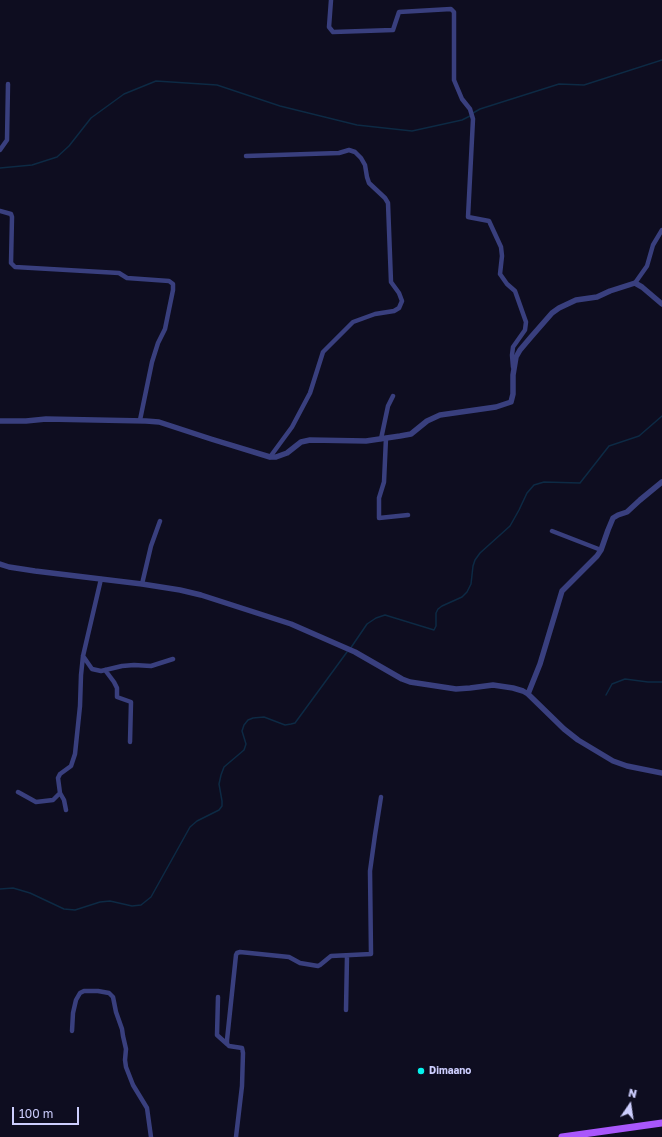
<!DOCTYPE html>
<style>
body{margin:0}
#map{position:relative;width:662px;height:1137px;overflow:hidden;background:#0e0d20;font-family:"Golos Text",sans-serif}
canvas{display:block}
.north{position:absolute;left:610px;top:1085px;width:40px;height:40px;-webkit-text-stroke:3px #0e0d20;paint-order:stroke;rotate:13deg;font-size:11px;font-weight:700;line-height:16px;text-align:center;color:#cdcefe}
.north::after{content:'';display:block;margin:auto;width:14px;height:18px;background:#cdcefe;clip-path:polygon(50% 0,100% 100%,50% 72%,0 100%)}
.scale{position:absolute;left:12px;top:1107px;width:67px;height:18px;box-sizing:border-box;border:2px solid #cdcefe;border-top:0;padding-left:5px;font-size:12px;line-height:14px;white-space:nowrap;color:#cdcefe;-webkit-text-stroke:3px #0e0d20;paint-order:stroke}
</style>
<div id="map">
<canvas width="662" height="1137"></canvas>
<div class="north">N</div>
<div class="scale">100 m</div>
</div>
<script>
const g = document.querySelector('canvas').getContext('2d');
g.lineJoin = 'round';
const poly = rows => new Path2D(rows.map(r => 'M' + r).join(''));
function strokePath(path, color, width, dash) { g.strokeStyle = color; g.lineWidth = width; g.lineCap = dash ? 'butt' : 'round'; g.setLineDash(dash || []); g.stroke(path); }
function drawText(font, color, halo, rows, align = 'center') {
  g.font = font + ' "Golos Text",sans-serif'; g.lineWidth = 3.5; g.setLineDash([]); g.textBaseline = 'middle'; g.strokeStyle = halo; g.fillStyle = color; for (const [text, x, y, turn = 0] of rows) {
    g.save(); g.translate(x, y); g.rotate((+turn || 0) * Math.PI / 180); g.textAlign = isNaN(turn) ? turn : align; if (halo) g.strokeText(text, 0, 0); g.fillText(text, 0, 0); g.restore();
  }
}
strokePath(poly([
 [473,113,480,109,559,84,584,85,662,60],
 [0,168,32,165,57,157,69,146,91,118,124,94,156,81,217,85,280,106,357,125,412,131,462,120,470,116],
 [350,649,367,624,376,618,385,615,434,630,436,626,436,613,438,609,442,606,462,597,467,592,471,584,473,566,475,560,480,553,510,526,519,510,527,493,534,485,544,482,580,483,609,446,639,436,662,416],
 [606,695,612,684,625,679,648,682,662,682],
 [0,889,13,888,30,893,64,909,75,910,100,902,110,901,132,906,141,905,151,897,190,827,197,821,219,810,222,806,222,801,219,784,221,775,224,767,244,750,246,744,242,731,244,725,248,720,253,718,264,717,285,725,291,724,295,723,347,652]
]), '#0d2a44', 1.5);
strokePath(poly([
 [331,0,329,27,333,32,393,30,399,12,451,9,454,12,454,80,462,99,470,109,473,119,468,217,489,221,501,247,502,256,500,274,507,284,515,291,526,322,525,330,513,347,512,355,513,367],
 [0,150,7,140,8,84],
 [246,156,339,153,349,150,355,152,361,158,365,165,367,177,369,183,385,198,388,203,391,282,399,293,402,301,399,308,394,311,375,314,353,322,323,352,310,393,292,427,270,457],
 [0,211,11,214,12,217,11,263,15,267,119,273,127,278,169,281,173,284,173,290,165,329,158,343,152,362,140,420],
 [635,283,647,266,653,245,662,230],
 [386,438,384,482,379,498,379,518,408,515],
 [381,439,388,406,393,396],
 [552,531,601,550],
 [142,584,151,546,160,521],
 [83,656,92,669,101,671,122,666,134,665,151,666,173,659],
 [105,670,114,682,117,688,117,697,131,702,130,742],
 [18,792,36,802,53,800,60,793],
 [66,810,64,800,60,793,58,778,60,774,71,766,75,754,80,706,81,675,83,656,101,579],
 [218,997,217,1035,227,1044],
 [346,1010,347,956],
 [72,1031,73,1013,76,1000,80,993,84,991,98,991,109,993,113,997,116,1012,122,1029,123,1036,126,1049,125,1060,126,1067,133,1085,147,1108,151,1137],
 [236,1137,242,1086,243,1053,242,1048,229,1046,227,1044,227,1040,236,955,237,953,240,952,289,957,300,963,318,966,320,965,331,956,371,954,370,871,375,835,381,797]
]), '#393f7e', 4.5);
strokePath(poly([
 [0,421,26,421,46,419,146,421,159,422,211,439,270,457,276,457,287,453,301,442,310,440,366,441,400,436,411,434,427,421,440,415,496,407,511,402,513,394,513,375,516,357,520,350,531,337,552,313,559,308,576,300,597,297,610,291,635,283,642,287,662,304],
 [0,564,9,567,35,571,142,584,180,590,201,595,291,624,355,652,402,679,410,682,456,689,470,688,493,685,513,688,523,691,528,694,564,729,578,740,613,761,627,766,662,773],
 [528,694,540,664,562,591,597,556,601,550,608,530,613,518,618,515,627,512,640,500,662,482]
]), '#393f7e', 5.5);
strokePath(poly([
 [562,1137,662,1123]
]), '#a957fc', 7);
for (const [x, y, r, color] of [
 [421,1071,4,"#05f3ed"]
]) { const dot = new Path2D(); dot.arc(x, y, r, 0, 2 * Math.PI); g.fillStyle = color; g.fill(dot); strokePath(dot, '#0e0d20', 1.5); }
drawText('bold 10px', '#cdcefe', '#0e0d20', [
 ["Dimaano",429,1071]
], 'left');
</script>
